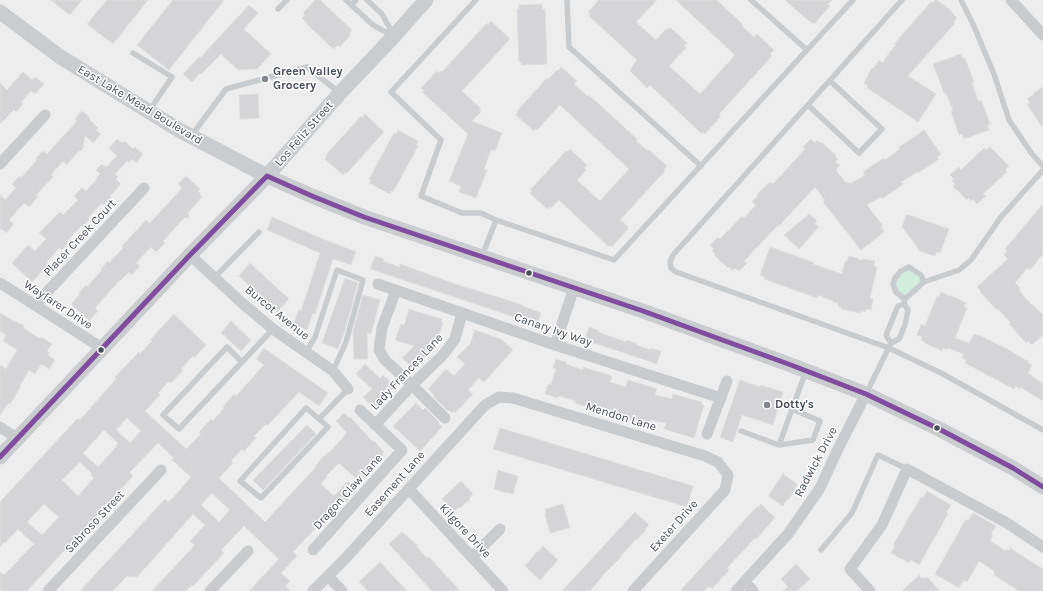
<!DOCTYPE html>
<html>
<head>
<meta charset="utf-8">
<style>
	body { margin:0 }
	canvas { display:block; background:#eeeded }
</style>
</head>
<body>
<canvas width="1043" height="591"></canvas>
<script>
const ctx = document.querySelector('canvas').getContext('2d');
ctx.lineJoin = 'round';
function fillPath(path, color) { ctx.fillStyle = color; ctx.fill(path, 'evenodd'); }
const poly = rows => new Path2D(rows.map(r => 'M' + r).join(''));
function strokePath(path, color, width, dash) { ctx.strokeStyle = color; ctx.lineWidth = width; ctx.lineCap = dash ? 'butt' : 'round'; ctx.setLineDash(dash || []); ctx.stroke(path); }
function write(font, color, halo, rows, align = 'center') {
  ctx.font = font + ' Karla,sans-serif'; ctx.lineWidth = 3; ctx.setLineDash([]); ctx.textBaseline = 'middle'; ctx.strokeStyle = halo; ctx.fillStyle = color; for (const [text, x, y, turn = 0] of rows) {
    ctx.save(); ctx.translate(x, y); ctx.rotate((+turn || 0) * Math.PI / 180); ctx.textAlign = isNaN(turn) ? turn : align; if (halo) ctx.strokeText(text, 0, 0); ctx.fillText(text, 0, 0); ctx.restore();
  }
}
fillPath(poly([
	[909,267,924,282,905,299,896,292,895,278]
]), '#d2ecde');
const building = poly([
	[51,0,82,0,70,15,51,0],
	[107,0,148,0,113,44,87,24,107,0],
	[173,0,224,0,169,70,137,45,173,0],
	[315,0,320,0,352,30,349,34,350,35,340,47,338,45,334,49,328,44,307,24,308,24,302,18,305,15,303,13,315,0],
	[599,0,657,0,636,22,656,40,666,29,667,30,670,27,687,43,684,46,686,48,669,66,700,94,735,55,676,0,717,0,743,25,742,26,754,37,757,34,774,50,770,54,772,56,720,113,719,115,721,116,705,134,703,132,702,134,650,85,647,88,630,71,632,69,631,68,637,60,589,16,590,14,588,12,599,0],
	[785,0,832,0,828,4,830,6,814,24,813,22,811,23,785,0],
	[935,0,937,0,943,5,944,4,957,18,954,21,955,23,908,76,936,94,918,122,867,88,868,86,864,83,872,68,874,68,879,60,883,63,889,53,896,45,894,44,931,2,933,3,935,0],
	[542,4,542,9,545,9,547,64,521,65,521,62,519,62,517,9,519,9,519,5,542,4],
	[249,5,258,13,244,29,271,54,257,69,238,70,221,54,201,74,200,73,192,82,183,74,199,57,200,58,249,5],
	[491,21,510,39,462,91,481,109,479,110,481,112,472,121,502,133,495,151,491,150,484,169,487,170,476,198,459,192,461,186,449,181,468,134,422,92,424,91,421,88,437,71,439,73,441,71,442,72,487,23,488,25,491,21],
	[961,54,963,59,965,58,974,82,972,83,978,101,981,100,990,124,987,125,989,130,964,139,962,134,959,135,951,111,953,110,946,93,944,93,933,64,961,54],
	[561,67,577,81,574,84,587,96,589,95,637,139,636,141,648,151,649,150,667,166,664,169,665,171,620,220,628,226,627,228,628,229,612,247,610,245,609,247,559,200,551,208,549,207,547,209,530,193,532,191,530,190,566,151,567,152,570,149,587,165,584,168,586,170,577,180,600,201,629,169,560,105,537,130,536,128,534,131,516,115,518,112,517,111,547,78,547,80,557,70,558,71,561,67],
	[23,72,32,80,35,77,44,84,35,94,31,91,21,102,23,104,16,112,14,110,0,124,0,83,7,90,23,72],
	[1043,87,1043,128,1027,104,1030,103,1027,99,1034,94,1034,93,1043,87],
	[258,94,259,118,240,119,239,95,258,94],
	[82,111,90,118,89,119,98,128,96,130,101,134,93,143,85,135,83,148,80,151,79,151,66,165,63,161,51,175,53,177,36,195,38,197,29,207,24,203,9,220,14,224,6,233,1,228,0,230,0,194,5,200,16,188,12,184,19,176,21,178,37,160,36,158,43,151,47,154,77,121,75,119,82,111],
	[365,114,384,132,346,174,345,172,343,175,325,159,327,156,326,155,361,116,362,118,365,114],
	[398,130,418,141,416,145,418,146,393,192,392,191,390,194,369,183,371,180,369,179,394,133,396,134,398,130],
	[924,130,941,154,937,157,939,159,918,173,917,172,901,182,903,184,882,199,880,197,867,205,883,226,881,227,884,232,861,250,823,202,825,200,815,187,777,228,778,225,744,261,747,263,739,271,735,268,733,270,729,267,728,268,714,255,715,254,712,251,714,249,710,245,718,237,720,239,742,216,744,218,756,205,752,202,758,195,757,194,770,182,773,184,805,149,803,147,811,139,815,143,817,140,820,143,821,142,836,155,835,156,838,159,835,162,840,165,836,170,846,183,848,182,850,184,865,175,863,172,884,158,885,160,900,149,899,147,924,130],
	[117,139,122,143,125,141,133,149,135,147,143,154,136,163,132,159,129,163,127,161,115,174,118,177,116,179,121,184,110,196,111,197,104,205,102,203,88,218,90,219,83,227,81,226,67,241,69,242,62,250,59,248,47,262,49,264,32,282,12,263,28,245,35,251,46,239,39,233,60,212,63,215,78,200,74,196,82,188,86,191,97,179,96,178,100,174,96,170,102,164,106,167,117,156,109,148,117,139],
	[990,147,1009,166,1005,170,1007,172,983,194,986,196,977,204,973,199,971,201,968,198,967,200,953,186,955,184,952,181,954,179,950,175,959,167,961,170,984,148,986,150,990,147],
	[186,176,200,189,198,191,201,194,200,195,202,197,188,213,189,218,184,218,163,241,165,243,156,252,151,247,136,263,140,266,132,275,129,272,121,280,120,280,95,308,98,311,89,321,71,304,80,294,79,293,86,285,88,286,102,270,101,269,108,261,109,263,123,248,122,246,146,220,149,223,151,222,182,188,178,184,186,176],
	[1043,204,1043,254,1030,270,1027,268,1015,283,1020,288,1019,290,1025,298,1043,315,1043,335,1032,345,1028,341,1026,343,1009,324,1011,323,998,309,997,310,980,292,981,291,977,287,1008,259,1004,255,1007,251,1005,249,1043,204],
	[809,214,817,221,815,224,819,227,799,249,784,235,809,214],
	[906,215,909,215,949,229,940,253,936,252,935,256,920,251,902,227,906,215],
	[272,217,313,235,356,252,351,265,333,259,315,314,313,313,307,330,293,325,299,309,301,311,320,253,267,230,272,217],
	[770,247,813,262,813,264,842,274,845,261,847,261,849,256,857,258,861,261,862,259,864,259,875,261,874,266,877,267,870,298,873,299,871,310,866,309,865,312,861,311,860,313,841,309,842,307,838,307,838,303,833,302,833,301,818,295,817,298,764,279,765,277,760,275,770,247],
	[375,256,384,259,383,261,399,267,400,264,458,285,475,290,523,305,523,306,541,313,538,322,537,321,536,324,514,317,370,269,375,256],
	[250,263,289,299,277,312,239,276,250,263],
	[345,278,358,283,344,333,338,349,322,343,345,278],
	[941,292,950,296,950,295,966,303,964,307,967,308,955,338,969,343,974,334,979,336,979,335,1007,349,1029,362,1028,363,1032,365,1028,373,1043,384,1043,401,1021,387,1020,389,1016,386,1014,389,965,363,966,360,962,358,964,354,948,348,947,350,943,348,942,351,925,343,925,342,921,340,922,337,917,335,921,324,925,326,937,296,939,297,941,292],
	[363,295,380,300,371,334,367,332,368,359,354,359,353,331,363,295],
	[409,309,442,319,441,322,443,323,436,344,414,369,402,358,414,346,395,340,401,324,404,325,409,309],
	[0,313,15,322,15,321,24,326,23,328,40,339,41,337,52,344,47,351,49,353,48,355,55,360,49,369,41,364,35,374,29,370,20,385,20,388,10,404,8,403,0,415,0,365,6,369,17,350,3,341,6,335,0,331,0,313],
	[174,314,206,345,194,358,193,356,181,369,183,370,171,383,169,381,158,393,160,395,145,411,186,449,201,434,199,432,211,419,213,421,224,408,223,407,234,394,236,396,264,365,256,359,264,348,328,393,319,406,299,392,268,425,266,424,254,436,256,438,244,451,242,449,231,461,233,463,219,478,265,522,316,467,315,466,328,452,329,453,347,433,336,421,344,413,349,418,350,417,373,442,374,441,384,452,382,453,383,455,369,469,370,469,359,481,339,463,326,476,327,477,321,484,334,496,348,481,357,490,346,502,343,499,293,552,297,556,281,573,290,581,285,586,291,591,249,591,279,559,244,526,221,550,224,553,193,586,192,585,186,591,152,591,195,545,190,541,205,525,193,514,137,577,127,576,113,591,80,591,165,499,168,502,172,499,191,477,172,460,174,458,158,443,130,472,133,476,27,591,0,591,0,572,4,575,34,544,18,529,5,543,4,542,0,547,0,502,78,418,80,420,116,379,115,377,139,352,140,354,152,341,150,340,174,314],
	[127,418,141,431,130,443,116,430,127,418],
	[104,430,118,443,116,445,117,446,98,467,83,453,104,430],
	[80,462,92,474,91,475,94,478,78,496,62,480,80,462],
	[212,493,230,510,219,522,201,505,212,493],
	[44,504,59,517,42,535,27,522,44,504],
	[231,321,251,340,241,351,221,333,231,321],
	[589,327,598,330,598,332,626,342,626,340,636,343,636,345,651,350,651,348,661,351,657,364,585,340,589,327],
	[475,330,501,339,513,350,484,382,479,378,468,390,473,394,455,413,454,411,452,413,449,410,448,411,434,397,435,396,428,389,446,369,454,376,465,364,457,357,470,344,475,330],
	[556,359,566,362,566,364,583,370,583,367,612,376,610,382,626,387,628,380,657,389,655,395,672,399,673,394,702,402,701,404,704,405,694,438,664,429,666,423,650,420,648,425,620,416,620,414,604,410,603,412,585,406,575,403,576,401,559,396,558,398,545,394,548,384,551,385,556,369,553,368,556,359],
	[365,364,380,378,383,375,395,386,383,398,384,399,374,409,363,397,372,389,356,374,365,364],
	[740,380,760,387,761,385,783,392,773,425,742,415,733,442,720,437,740,380],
	[416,403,423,410,425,408,439,422,438,423,442,427,420,451,393,426,416,403],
	[307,425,316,434,263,490,253,480,307,425],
	[500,428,693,486,687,507,493,449,500,428],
	[498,470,518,476,513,494,507,492,507,493,494,489,498,470],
	[783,474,797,484,795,488,796,489,788,500,787,499,783,506,768,496,783,474],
	[461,481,473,494,469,498,470,499,460,508,459,507,454,512,442,499,461,481],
	[927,491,951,505,946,512,948,514,919,565,911,560,909,563,891,553,895,546,893,545,921,497,923,498,927,491],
	[563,504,570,528,550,533,545,514,546,514,545,509,563,504],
	[761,504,775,518,756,539,755,538,727,568,729,570,712,589,709,586,704,591,680,591,751,513,758,506,759,507,761,504],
	[635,512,649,525,645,529,646,530,637,540,636,539,620,557,621,557,604,574,590,591,562,591,635,512],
	[973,513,996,526,991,534,993,535,990,541,1006,551,1007,549,1009,551,1010,548,1043,569,1043,591,1019,591,994,575,995,573,993,571,993,570,979,561,967,582,964,580,963,583,962,582,959,588,935,574,966,519,968,521,973,513],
	[402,532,417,545,416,546,427,558,429,557,460,591,432,591,389,544,402,532],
	[543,546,558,560,540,580,525,566,538,551,538,552,543,546],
	[380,562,394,577,407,591,368,591,359,582,380,562],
	[796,564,810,579,797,591,783,591,788,587,781,579,796,564],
	[919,575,921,578,928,578,940,591,902,591,919,575]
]);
fillPath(building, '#d5d5d7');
strokePath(building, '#dfdfe0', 1);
strokePath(poly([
	[346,0,373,25,393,36],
	[367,0,382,14,393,34],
	[476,0,391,92,441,140,421,196,462,213,481,213,496,220,614,260,853,0],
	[567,0,569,47,701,166],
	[751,0,807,50],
	[902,0,673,255,670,262,671,268,676,272,889,348,943,374,1043,430],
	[961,0,973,24,994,74,1009,120,1032,154,1043,166],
	[351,5,356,0],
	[278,9,287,0],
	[133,53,172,77,149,111],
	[808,105,859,153,882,129,830,81],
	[192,135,226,89,307,67,340,93],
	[482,256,496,220],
	[215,277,259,232],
	[905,299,896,292,893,284,895,278,901,271,909,267,921,275,924,282],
	[891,343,886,335,898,306,904,304,905,299,924,282,959,270,971,260,1001,217,1043,170],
	[306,352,315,337,337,270,363,280,346,342,333,371],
	[242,362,227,347,163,415,179,429,242,362,273,329],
	[866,394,891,343,899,339,905,325,908,310,904,304],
	[319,419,306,408,240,481,261,498,328,427,319,419,348,389],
	[741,431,779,445,806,371],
	[779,445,813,440,820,421,792,409],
	[821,550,852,513,878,455,907,469]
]), '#c9ccce', 5.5);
strokePath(poly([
	[1011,0,1043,35],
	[0,164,45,115],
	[190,255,242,303,273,329,333,371,348,389],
	[0,283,102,348],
	[378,284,555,345,721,398],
	[396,290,382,328,379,350,385,360,412,385,445,418],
	[35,305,144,188],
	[555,345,574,288],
	[375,425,412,385,443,355,455,339,462,313],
	[0,427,18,439],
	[707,434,727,381],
	[409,489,503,591],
	[313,550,402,450,360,410],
	[472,557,500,529],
	[328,576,342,591],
	[745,582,753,591],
	[48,591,161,470],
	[210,591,248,551],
	[313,591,344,560,485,405,499,397,513,398,705,456,718,462,728,475,725,490,633,591],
	[736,591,788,534,820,488,837,451,866,394],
	[870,591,850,569,882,525,907,469,1007,523,1043,547]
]), '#c9ccce', 11);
strokePath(poly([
	[0,12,59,56,179,130,267,176,312,196,364,217,643,311,791,365,866,394,939,429,1013,468,1043,487],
	[0,457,190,255,267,176,340,93,394,36,426,0]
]), '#cacdcf', 15);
strokePath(poly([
	[0,457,190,255,267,176,312,196,364,217,643,311,791,365,866,394,939,429,1013,468,1043,487]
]), '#804c9e', 5);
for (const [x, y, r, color] of [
	[265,79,4,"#81868c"],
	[529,273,3.5,"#464e58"],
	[101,350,3.5,"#464e58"],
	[767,405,4,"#81868c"],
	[937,428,3.5,"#464e58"]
]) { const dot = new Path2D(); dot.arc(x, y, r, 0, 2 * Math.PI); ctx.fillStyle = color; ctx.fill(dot); strokePath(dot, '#fff', 1.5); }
write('bold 12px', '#464e58', '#fff', [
	["Green Valley",273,72],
	["Grocery",273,86],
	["Dotty's",775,405]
], 'left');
write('12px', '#464e58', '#fff', [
	["East Lake Mead Boulevard",140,105,31],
	["Los Feliz Street",304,134,-49],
	["Placer Creek Court",80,238,-47],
	["Wayfarer Drive",58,305,33],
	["Burcot Avenue",277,313,39],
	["Canary Ivy Way",553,330,19],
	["Lady Frances Lane",407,372,-47],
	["Mendon Lane",621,417,17],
	["Radwick Drive",816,462,-62],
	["Easement Lane",395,484,-48],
	["Dragon Claw Lane",348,492,-48],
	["Sabroso Street",95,522,-47],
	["Exeter Drive",674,526,-48],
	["Kilgore Drive",465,531,47]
]);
</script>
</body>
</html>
